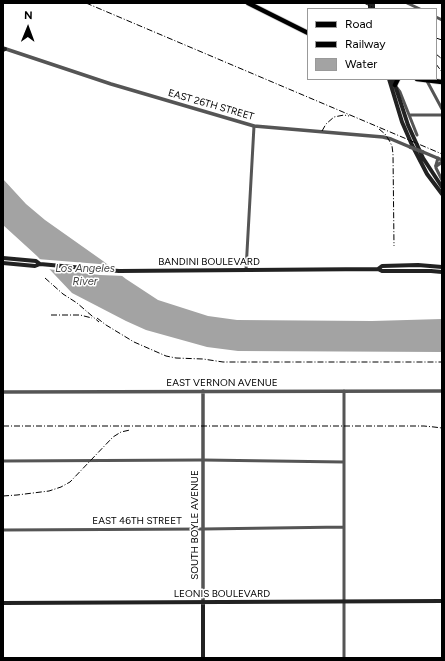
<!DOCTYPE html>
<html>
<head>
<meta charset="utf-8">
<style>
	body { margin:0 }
	#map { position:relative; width:445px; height:661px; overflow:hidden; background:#fff; font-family:Figtree,sans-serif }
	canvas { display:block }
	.frame { position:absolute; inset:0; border:4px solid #000; pointer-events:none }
	.legend { position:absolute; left:307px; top:8px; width:130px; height:72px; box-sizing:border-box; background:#fff; border:1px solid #999; margin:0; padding:5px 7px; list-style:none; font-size:12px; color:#000 }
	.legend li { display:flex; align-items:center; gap:8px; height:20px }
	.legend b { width:20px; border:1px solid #999 }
	.north { position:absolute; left:8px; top:8px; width:40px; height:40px; -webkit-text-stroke:3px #fff; paint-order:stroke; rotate:1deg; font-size:11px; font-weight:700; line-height:16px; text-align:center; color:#000 }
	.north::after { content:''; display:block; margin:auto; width:14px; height:18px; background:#000; clip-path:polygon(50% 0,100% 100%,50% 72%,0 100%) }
</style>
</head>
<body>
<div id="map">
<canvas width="445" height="661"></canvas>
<div class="frame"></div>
<ul class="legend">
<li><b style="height:5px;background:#000"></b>Road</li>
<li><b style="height:5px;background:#000"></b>Railway</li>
<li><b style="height:11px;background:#a3a3a3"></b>Water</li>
</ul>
<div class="north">N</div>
</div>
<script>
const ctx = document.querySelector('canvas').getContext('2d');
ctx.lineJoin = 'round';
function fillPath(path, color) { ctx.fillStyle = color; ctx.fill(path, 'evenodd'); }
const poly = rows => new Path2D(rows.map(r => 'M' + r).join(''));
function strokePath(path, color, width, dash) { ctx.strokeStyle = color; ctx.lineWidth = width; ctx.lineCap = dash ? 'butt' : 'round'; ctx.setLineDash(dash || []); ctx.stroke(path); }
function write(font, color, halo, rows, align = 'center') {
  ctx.font = font + ' Figtree,sans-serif'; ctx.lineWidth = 3; ctx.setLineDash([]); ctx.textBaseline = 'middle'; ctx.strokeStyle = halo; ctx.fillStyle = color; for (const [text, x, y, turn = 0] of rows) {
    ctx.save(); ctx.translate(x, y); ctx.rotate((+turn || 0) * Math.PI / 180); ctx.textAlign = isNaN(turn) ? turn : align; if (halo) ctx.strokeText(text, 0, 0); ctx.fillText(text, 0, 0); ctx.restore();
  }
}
fillPath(poly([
	[3,179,26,204,45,220,103,261,126,279,158,300,208,316,237,320,372,321,442,319,442,352,238,351,207,347,146,330,126,321,72,293,37,256,3,225]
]), '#a3a3a3');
fillPath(poly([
	[37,259,112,265,125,276,100,275,47,269]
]), '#fff');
const primary = poly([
	[248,3,308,33],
	[417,79,442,82],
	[395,85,398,79]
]);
strokePath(primary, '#dbdbdb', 6);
strokePath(poly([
	[407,3,420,9],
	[436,17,442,20],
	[427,81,442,109],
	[397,88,400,92,417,135],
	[409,115,442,115],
	[438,158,436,165,436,168,442,180],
	[246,270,254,126],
	[344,391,344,658],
	[3,461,203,460,344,462],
	[3,530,203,529,344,527]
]), '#555', 3);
strokePath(poly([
	[3,48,111,84,254,126,383,137,391,139,410,147],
	[423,152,442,160],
	[436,166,442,162],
	[3,392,442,391],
	[203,602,203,391]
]), '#555', 3.5);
strokePath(poly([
	[370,3,370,9],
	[373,9,373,3],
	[3,50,5,49],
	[389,79,402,122,412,145,427,174,442,194],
	[393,79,408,125,423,158,442,187],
	[3,258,36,261,40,264],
	[3,263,35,266,40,264,95,269,119,271,378,269,382,271,431,271,442,272],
	[378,269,382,266,418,265,442,267],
	[203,602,203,658],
	[3,603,442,601]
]), '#222', 4);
strokePath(primary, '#000', 4.5);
strokePath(poly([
	[86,3,442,154],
	[364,3,376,9],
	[436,38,442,40],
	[436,54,442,59],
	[436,64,442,72],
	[379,129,385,134,389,140,392,146,393,154,394,246],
	[322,131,326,124,334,117,344,115,349,116],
	[45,278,63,294,77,303,99,322],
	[51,315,80,315,92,318],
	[97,318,106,325,134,342,166,356,176,358,203,359,223,362,442,362],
	[3,426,424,426,434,427,442,428],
	[3,496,17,495,49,491,61,487,70,482,113,437,121,432,130,430]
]), '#000', 1, [6, 2, 1, 2]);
strokePath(poly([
	[410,147,423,152]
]), '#555', 3.5);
write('10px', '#000', '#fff', [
	["EAST 26TH STREET",211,105,16],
	["BANDINI BOULEVARD",209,262],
	["EAST VERNON AVENUE",222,383],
	["EAST 46TH STREET",137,521],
	["SOUTH BOYLE AVENUE",195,525,-90],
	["LEONIS BOULEVARD",222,594]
]);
write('italic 11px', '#444', '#fff', [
	["Los Angeles",85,269],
	["River",85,282]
]);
</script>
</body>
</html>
